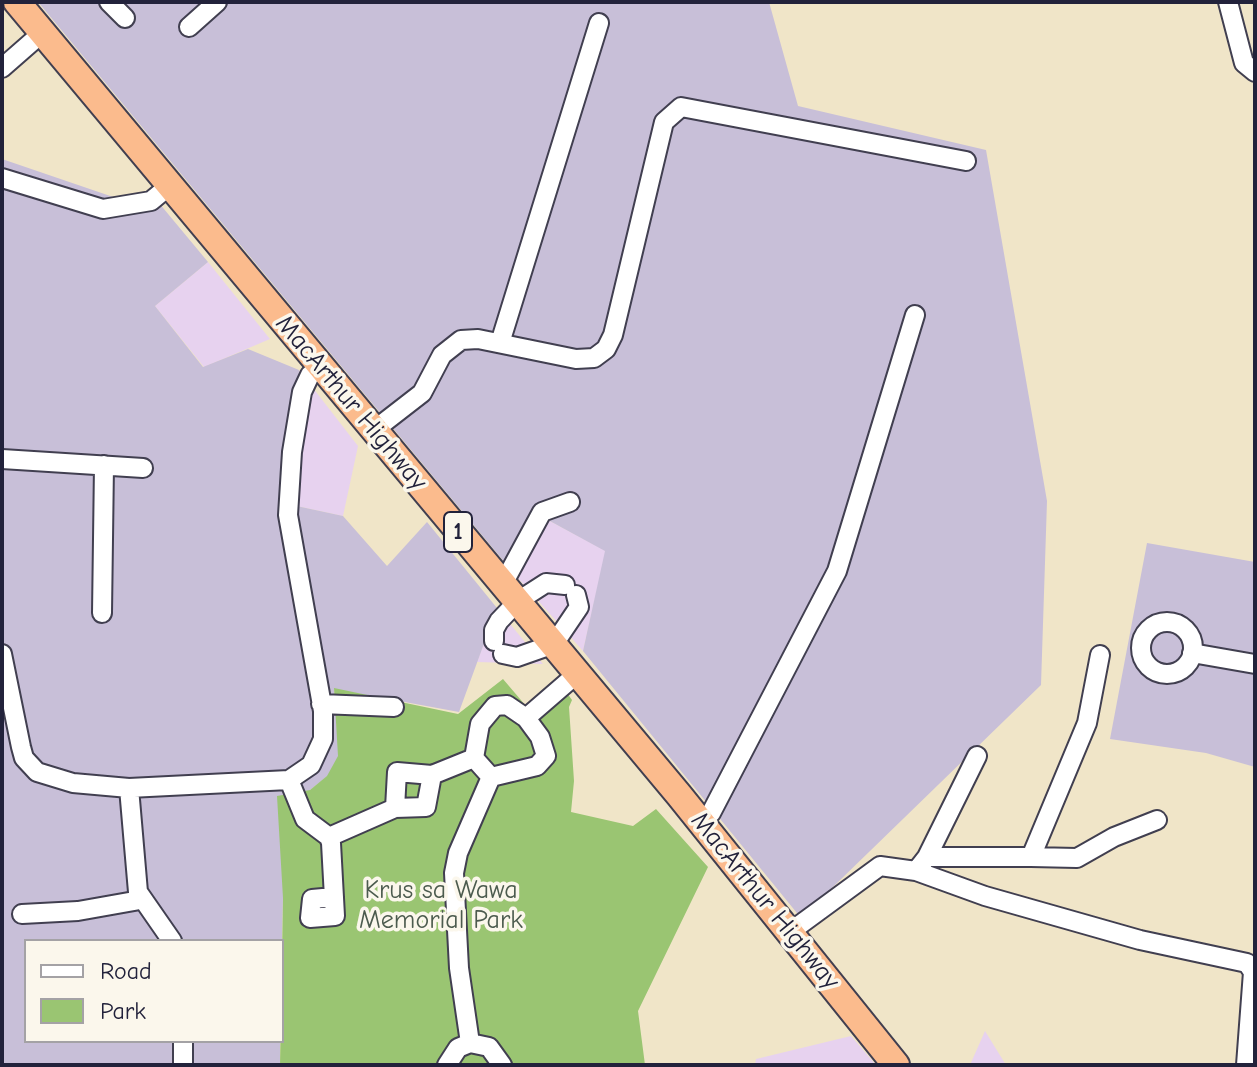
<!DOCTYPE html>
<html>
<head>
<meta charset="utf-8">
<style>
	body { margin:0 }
	#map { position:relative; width:1257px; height:1067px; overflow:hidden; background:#f0e5c8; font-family:"Comic Neue",sans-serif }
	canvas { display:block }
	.frame { position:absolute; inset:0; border:4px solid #22223b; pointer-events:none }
	.legend { position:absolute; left:24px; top:939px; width:260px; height:104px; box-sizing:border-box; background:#fbf7ec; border:2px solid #a4a2a5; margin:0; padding:10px 14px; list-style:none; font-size:24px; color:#22223b }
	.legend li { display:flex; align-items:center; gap:16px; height:40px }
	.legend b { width:40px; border:2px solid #a4a2a5 }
</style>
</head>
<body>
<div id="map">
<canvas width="1257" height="1067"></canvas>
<div class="frame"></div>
<ul class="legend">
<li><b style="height:10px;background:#fff"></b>Road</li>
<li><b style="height:22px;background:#9ac572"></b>Park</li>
</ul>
</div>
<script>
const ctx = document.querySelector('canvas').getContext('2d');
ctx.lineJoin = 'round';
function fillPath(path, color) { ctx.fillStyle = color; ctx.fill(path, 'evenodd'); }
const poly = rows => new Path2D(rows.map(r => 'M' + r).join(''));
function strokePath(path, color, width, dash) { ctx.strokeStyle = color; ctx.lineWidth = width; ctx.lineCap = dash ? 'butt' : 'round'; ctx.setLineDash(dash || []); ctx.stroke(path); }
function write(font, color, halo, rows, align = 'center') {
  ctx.font = font + ' "Comic Neue",sans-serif'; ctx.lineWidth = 7; ctx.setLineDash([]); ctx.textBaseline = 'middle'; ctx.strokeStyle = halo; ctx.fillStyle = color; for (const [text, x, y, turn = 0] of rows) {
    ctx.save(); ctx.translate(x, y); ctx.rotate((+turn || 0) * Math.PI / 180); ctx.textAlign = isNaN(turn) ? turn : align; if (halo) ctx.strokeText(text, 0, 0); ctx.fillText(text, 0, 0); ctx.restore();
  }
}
fillPath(poly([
	[208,262,270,339,204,367,155,306],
	[299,370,358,446,343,516,292,505],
	[548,520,606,551,583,651,516,576],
	[497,608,543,664,477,662],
	[985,1031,1006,1065,970,1065],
	[851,1036,876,1065,755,1065,756,1059]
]), '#e7d2ef');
fillPath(poly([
	[38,2,769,2,798,106,986,150,1047,501,1041,685,801,918,583,651,605,551,548,520,516,576],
	[2,159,122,200,149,191,208,262,155,306,203,367,248,349,299,370,292,505,343,516,387,566,427,522,497,608,459,712,334,689,339,756,328,776,310,790,283,898,282,941,26,941,26,1041,280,1041,280,1065,2,1065],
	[1147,543,1255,562,1255,767,1206,753,1110,739]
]), '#c8bfd8');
fillPath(poly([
	[503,679,526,706,557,679,572,700,569,707,574,781,571,812,633,826,656,809,708,867,638,1011,645,1065,280,1065,283,898,277,796,310,790,327,776,338,756,334,688,458,714]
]), '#9ac572');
const minor = poly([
	[109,2,125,18],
	[1228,2,1244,63,1255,72],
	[189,27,217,2],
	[2,68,42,33],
	[2,178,103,209,151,201,169,186],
	[500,343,599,23],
	[373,431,422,393,442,355,461,340,478,339,576,359,594,358,606,349,613,335,664,122,681,107,966,161],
	[2,459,143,468],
	[503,584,542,512,570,502],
	[102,613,104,465],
	'1141 648a26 26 0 1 1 52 0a26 26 0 1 1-52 0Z',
	[494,641,494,630,499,621,518,601,546,583,565,585],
	[1192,653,1255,664],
	[2,654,21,747,24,758,37,772,73,783,129,788,289,780,311,765,323,739,323,711,288,515,292,452,302,392,310,375,319,367],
	[503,654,517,657,554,644,579,607,576,595],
	[321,704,394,707],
	[507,705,526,718,540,737,546,756,537,766,491,777,474,758,480,724,495,706,507,705],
	[526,718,578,673],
	[289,780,305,819,329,837,331,843,335,916,310,918,312,899,334,897],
	[129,788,138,892,172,941],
	[395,808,397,772,432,775,474,758],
	[701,821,711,813,837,571,915,315],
	[329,837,395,808,426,807,432,775],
	[927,857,977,756],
	[1031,857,1077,858,1114,837,1157,820],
	[916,871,927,857,1031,857,1087,723,1100,655],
	[22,914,78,911,140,900],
	[790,932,880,866,916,871,985,896,1140,940,1247,963,1253,972,1246,1065],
	[470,1043,459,968,454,873,458,853,491,777],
	[183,1065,183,1041],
	[447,1065,458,1048,470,1043,489,1047,502,1065]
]);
const highway = poly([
	[17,2,679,795,896,1065]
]);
strokePath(minor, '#413f50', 22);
strokePath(highway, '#413f50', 30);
strokePath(minor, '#fff', 18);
strokePath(highway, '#fbbb8d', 26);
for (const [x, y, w] of [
	[458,532,28]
]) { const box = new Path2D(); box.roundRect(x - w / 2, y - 20, w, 40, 6); ctx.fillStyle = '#fbf7ec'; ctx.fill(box); strokePath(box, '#22223b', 2); }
write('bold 24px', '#22223b', null, [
	["1",458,532]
]);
write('26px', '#22223b', '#fbf7ec', [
	["MacArthur Highway",351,403,50],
	["MacArthur Highway",765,901,51]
]);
write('26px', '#4c5b4e', '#fbf7ec', [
	["Krus sa Wawa",441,891],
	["Memorial Park",441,921]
]);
</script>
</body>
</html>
